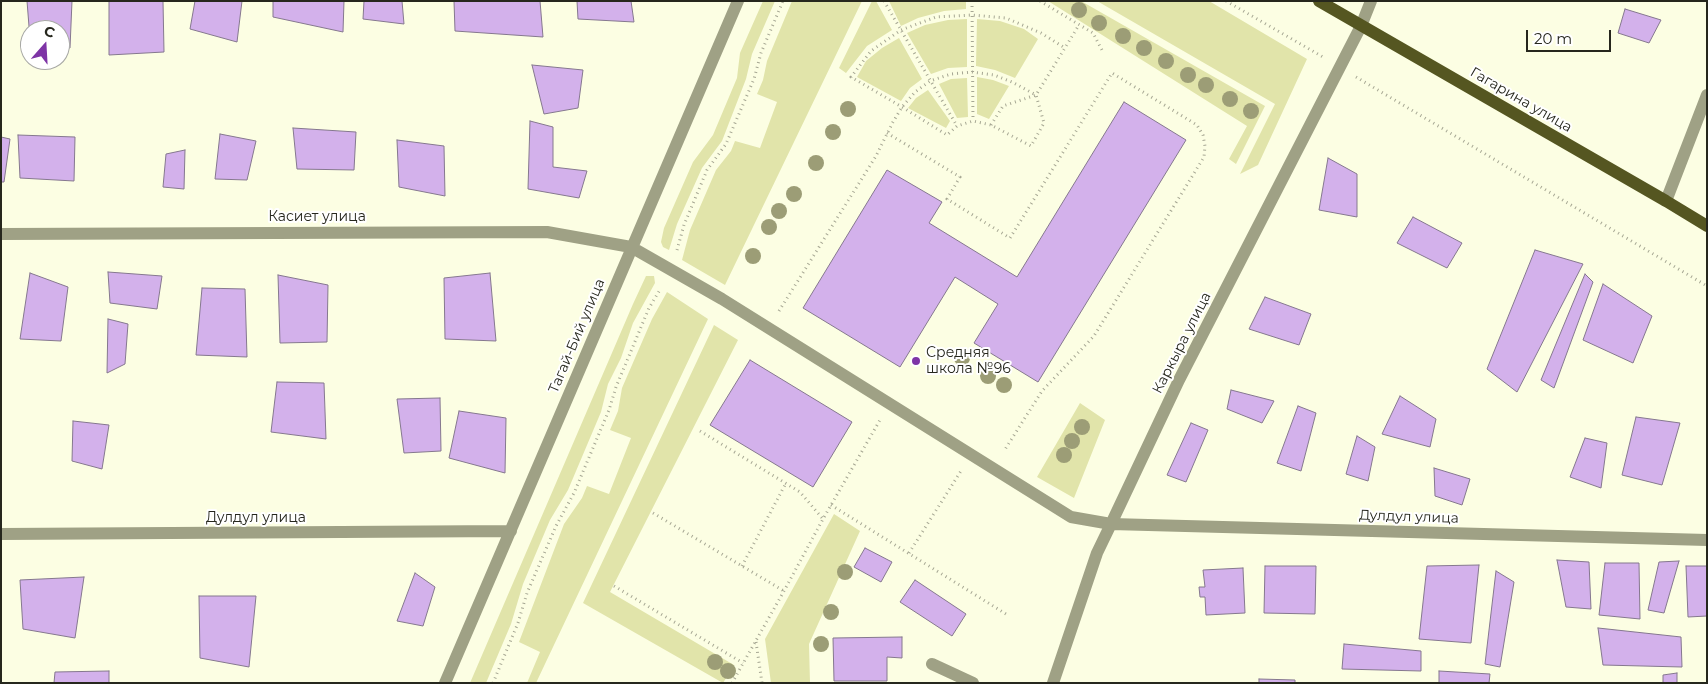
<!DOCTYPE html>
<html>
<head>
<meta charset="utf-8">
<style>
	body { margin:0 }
	#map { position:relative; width:1708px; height:684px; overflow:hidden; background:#fcfee3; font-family:Montserrat,sans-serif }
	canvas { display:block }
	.frame { position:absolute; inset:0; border:2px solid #26271d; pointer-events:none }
	.north { position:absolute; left:20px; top:20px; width:50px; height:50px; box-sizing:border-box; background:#fff; border:1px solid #a8a9a5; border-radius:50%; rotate:19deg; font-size:14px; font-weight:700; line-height:20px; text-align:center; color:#26271d }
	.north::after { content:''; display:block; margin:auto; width:18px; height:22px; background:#7e34a6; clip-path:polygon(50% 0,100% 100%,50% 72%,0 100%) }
	.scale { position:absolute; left:1526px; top:30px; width:85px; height:22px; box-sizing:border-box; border:2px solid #26271d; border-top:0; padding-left:6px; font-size:15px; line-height:18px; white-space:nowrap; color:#26271d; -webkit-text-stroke:4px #fff; paint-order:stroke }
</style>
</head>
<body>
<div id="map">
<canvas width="1708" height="684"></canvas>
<div class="frame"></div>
<div class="north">С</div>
<div class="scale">20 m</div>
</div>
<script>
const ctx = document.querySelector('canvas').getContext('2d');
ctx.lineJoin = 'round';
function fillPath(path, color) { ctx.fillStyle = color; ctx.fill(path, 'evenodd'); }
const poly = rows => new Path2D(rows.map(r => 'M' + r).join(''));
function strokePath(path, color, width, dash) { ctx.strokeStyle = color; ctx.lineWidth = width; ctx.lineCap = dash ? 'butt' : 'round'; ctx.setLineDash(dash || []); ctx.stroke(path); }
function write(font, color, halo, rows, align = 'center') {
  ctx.font = font + ' Montserrat,sans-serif'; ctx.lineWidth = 4; ctx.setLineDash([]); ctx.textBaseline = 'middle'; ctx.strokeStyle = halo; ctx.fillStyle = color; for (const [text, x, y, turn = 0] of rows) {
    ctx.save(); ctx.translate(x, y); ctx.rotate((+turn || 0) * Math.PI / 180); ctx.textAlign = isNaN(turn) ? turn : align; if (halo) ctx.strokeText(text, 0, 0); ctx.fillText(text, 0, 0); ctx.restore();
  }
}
fillPath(poly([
	[763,1,775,1,752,54,746,79,722,141,702,168,677,224,669,250,663,247,661,242,664,228,693,162,713,135,737,78,740,53],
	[792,1,862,1,725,285,682,260,690,230,716,170,731,151,735,141,760,148,777,102,757,94,763,80,767,61],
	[872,1,876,1,892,30,867,46,846,73,839,68],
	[889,1,966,1,966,9,944,11,918,18,901,26],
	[1048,1,1081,1,1265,106,1236,164,1229,159,1247,126],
	[1097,1,1209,1,1307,59,1258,165,1240,174,1275,104],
	[967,19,967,67,948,68,931,74,907,33,925,25,948,20],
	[977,19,1000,21,1024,29,1038,39,1015,78,995,70,976,66],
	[899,38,922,79,910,88,901,101,857,77,866,61,882,48],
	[977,77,993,80,1009,86,989,119,977,114],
	[967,78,968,117,957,118,939,84,951,79],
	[928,90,950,121,946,128,908,108,916,98],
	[646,276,654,276,655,283,633,323,621,358,608,384,601,412,568,490,550,520,523,584,511,624,486,683,470,683,633,304],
	[667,292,708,319,536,683,527,683,540,652,519,642,564,524,582,498,587,486,609,494,631,438,610,430,618,411,622,388,652,319],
	[714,325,738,340,610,592,734,665,723,683,583,603],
	[1080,403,1105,420,1074,498,1037,477],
	[834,514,860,531,809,644,810,683,771,683,765,639]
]), '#e1e4aa');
const building = poly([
	[27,1,72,1,70,48,60,46,60,30,30,30,30,39,27,1],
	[109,1,163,1,164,52,109,55,109,1],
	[195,1,242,1,237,42,190,29,195,1],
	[273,1,344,1,343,32,273,17,273,1],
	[364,1,402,1,404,24,363,19,364,1],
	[454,1,540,1,543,37,455,31,454,1],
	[577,1,631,1,634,22,578,19,577,1],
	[1625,9,1661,20,1649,43,1618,33,1625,9],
	[532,65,583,70,578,108,544,114,532,65],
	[1124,102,1186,140,1038,382,974,343,998,304,955,277,900,367,803,308,887,170,942,202,929,223,1017,277,1124,102],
	[530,121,553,127,553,167,587,171,579,198,528,189,530,121],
	[293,128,356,132,354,170,297,169,293,128],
	[220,134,256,141,247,180,215,179,220,134],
	[18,135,75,137,74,181,20,178,18,135],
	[1,137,10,139,4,182,1,182,1,137],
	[397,140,444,146,445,196,399,187,397,140],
	[185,150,184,189,163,187,166,154,185,150],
	[1328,158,1357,174,1357,217,1319,210,1328,158],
	[1413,217,1462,243,1447,268,1397,243,1413,217],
	[1535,250,1583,264,1517,392,1487,369,1535,250],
	[108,272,162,276,157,309,110,303,108,272],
	[30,273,68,287,61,341,20,339,30,273],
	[490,273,496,341,445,339,444,278,490,273],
	[1585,274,1593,282,1554,388,1541,380,1585,274],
	[278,275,328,285,327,342,280,343,278,275],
	[1603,284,1652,316,1633,363,1583,340,1603,284],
	[202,288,245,289,247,357,196,355,202,288],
	[1265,297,1311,314,1299,345,1249,329,1265,297],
	[108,319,128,324,125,364,107,373,108,319],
	[750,360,852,422,813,487,710,425,750,360],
	[277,382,324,383,326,439,271,432,277,382],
	[1231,390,1274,401,1262,423,1227,409,1231,390],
	[1400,396,1436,419,1430,447,1382,434,1400,396],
	[440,398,441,451,404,453,397,399,440,398],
	[1298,406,1316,413,1301,471,1277,463,1298,406],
	[459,411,506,418,505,473,449,458,459,411],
	[1636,417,1680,423,1662,485,1622,475,1636,417],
	[73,421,109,425,102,469,72,461,73,421],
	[1191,423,1208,430,1186,482,1167,475,1191,423],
	[1357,436,1375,447,1368,481,1346,474,1357,436],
	[1585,438,1607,443,1601,488,1570,477,1585,438],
	[1434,468,1470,479,1462,505,1435,496,1434,468],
	[865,548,892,562,881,582,854,567,865,548],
	[1557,560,1589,562,1591,609,1566,607,1557,560],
	[1679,561,1664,613,1648,610,1659,562,1679,561],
	[1605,563,1639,563,1640,619,1599,615,1605,563],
	[1479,565,1471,643,1419,639,1427,566,1479,565],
	[1265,566,1316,566,1315,614,1264,613,1265,566],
	[1686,566,1707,566,1707,616,1688,617,1686,566],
	[1243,568,1245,613,1206,615,1205,597,1200,597,1199,587,1205,587,1203,570,1243,568],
	[1496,571,1514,582,1500,667,1485,664,1496,571],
	[415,573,435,587,423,626,397,621,415,573],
	[84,577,75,638,23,629,20,580,84,577],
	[915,580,966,614,952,636,900,602,915,580],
	[199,596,256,596,249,667,200,658,199,596],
	[1598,628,1681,637,1682,667,1603,665,1598,628],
	[902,637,902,658,887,657,887,681,834,681,833,638,902,637],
	[1344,644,1421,651,1421,671,1342,669,1344,644],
	[109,671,109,683,54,683,55,672,109,671],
	[1439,671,1490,674,1489,683,1439,683,1439,671],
	[1677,673,1677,683,1663,683,1663,675,1677,673],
	[1259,679,1295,680,1295,683,1259,683,1259,679]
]);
fillPath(building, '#d3b1eb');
strokePath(building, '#85788e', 1);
strokePath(poly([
	[884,1,957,126],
	[972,1,973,121],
	[1040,1,1093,33,1103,52],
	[1226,1,1323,57],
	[1356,77,1707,286],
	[991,125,1003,106,1036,95,1079,25],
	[887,133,960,177,947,199,1010,238,1112,73,1197,125,1203,135,1205,146,1204,157,1094,336,1042,391,1004,451],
	[677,250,684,225,707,170,726,144,754,79,761,53,783,1],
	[779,311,876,156,893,122,902,107,915,92,930,81,951,74,972,72,994,75,1012,82,1036,95,1044,123,1031,146,991,125,973,121,957,126,947,135,902,107,851,77,871,51,901,30,936,17,972,15,1006,18,1041,33,1065,48],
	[700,431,800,492,823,519],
	[831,505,1006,614],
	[653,513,784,591],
	[909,553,961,471],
	[742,566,786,483],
	[614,586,743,663],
	[756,642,762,683],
	[493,683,518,623,527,593,556,526,574,493,609,410,616,387,649,308,661,288],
	[732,683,784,591,823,519,880,420]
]), '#a6a793', 3, [1, 4]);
strokePath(poly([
	[1666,201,1707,95],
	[1,234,547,232,631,247,722,299,1071,517,1111,524,1707,540],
	[1,534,511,531],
	[932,664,973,683],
	[445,683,738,1],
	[1053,683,1097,553,1111,524,1179,380,1361,26,1371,1]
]), '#9fa185', 12);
strokePath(poly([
	[1319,1,1666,201,1707,226]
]), '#555621', 12);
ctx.fillStyle = '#9c9d76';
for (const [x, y] of [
	[1079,10],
	[1099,23],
	[1123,36],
	[1144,48],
	[1166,61],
	[1188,75],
	[1206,85],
	[1230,99],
	[848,109],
	[1251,111],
	[833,132],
	[816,163],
	[794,194],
	[779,211],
	[769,227],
	[753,256],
	[962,358],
	[988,376],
	[1004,385],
	[1082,427],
	[1072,441],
	[1064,455],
	[845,572],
	[831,612],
	[821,644],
	[715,662],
	[728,671]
]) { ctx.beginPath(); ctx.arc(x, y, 8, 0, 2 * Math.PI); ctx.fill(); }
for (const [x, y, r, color] of [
	[916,361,5,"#7e34a6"]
]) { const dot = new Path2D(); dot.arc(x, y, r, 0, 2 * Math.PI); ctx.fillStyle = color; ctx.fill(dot); strokePath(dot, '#fff', 2); }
write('14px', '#26271d', '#fff', [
	["Гагарина улица",1521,100,30],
	["Касиет улица",317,217],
	["Тагай-Бий улица",577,336,-67],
	["Каркыра улица",1182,343,-63],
	["Дулдул улица",1409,517,2],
	["Дулдул улица",256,518]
]);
write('14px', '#26271d', '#fff', [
	["Средняя",926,353],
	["школа №96",926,369]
], 'left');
</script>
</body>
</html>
